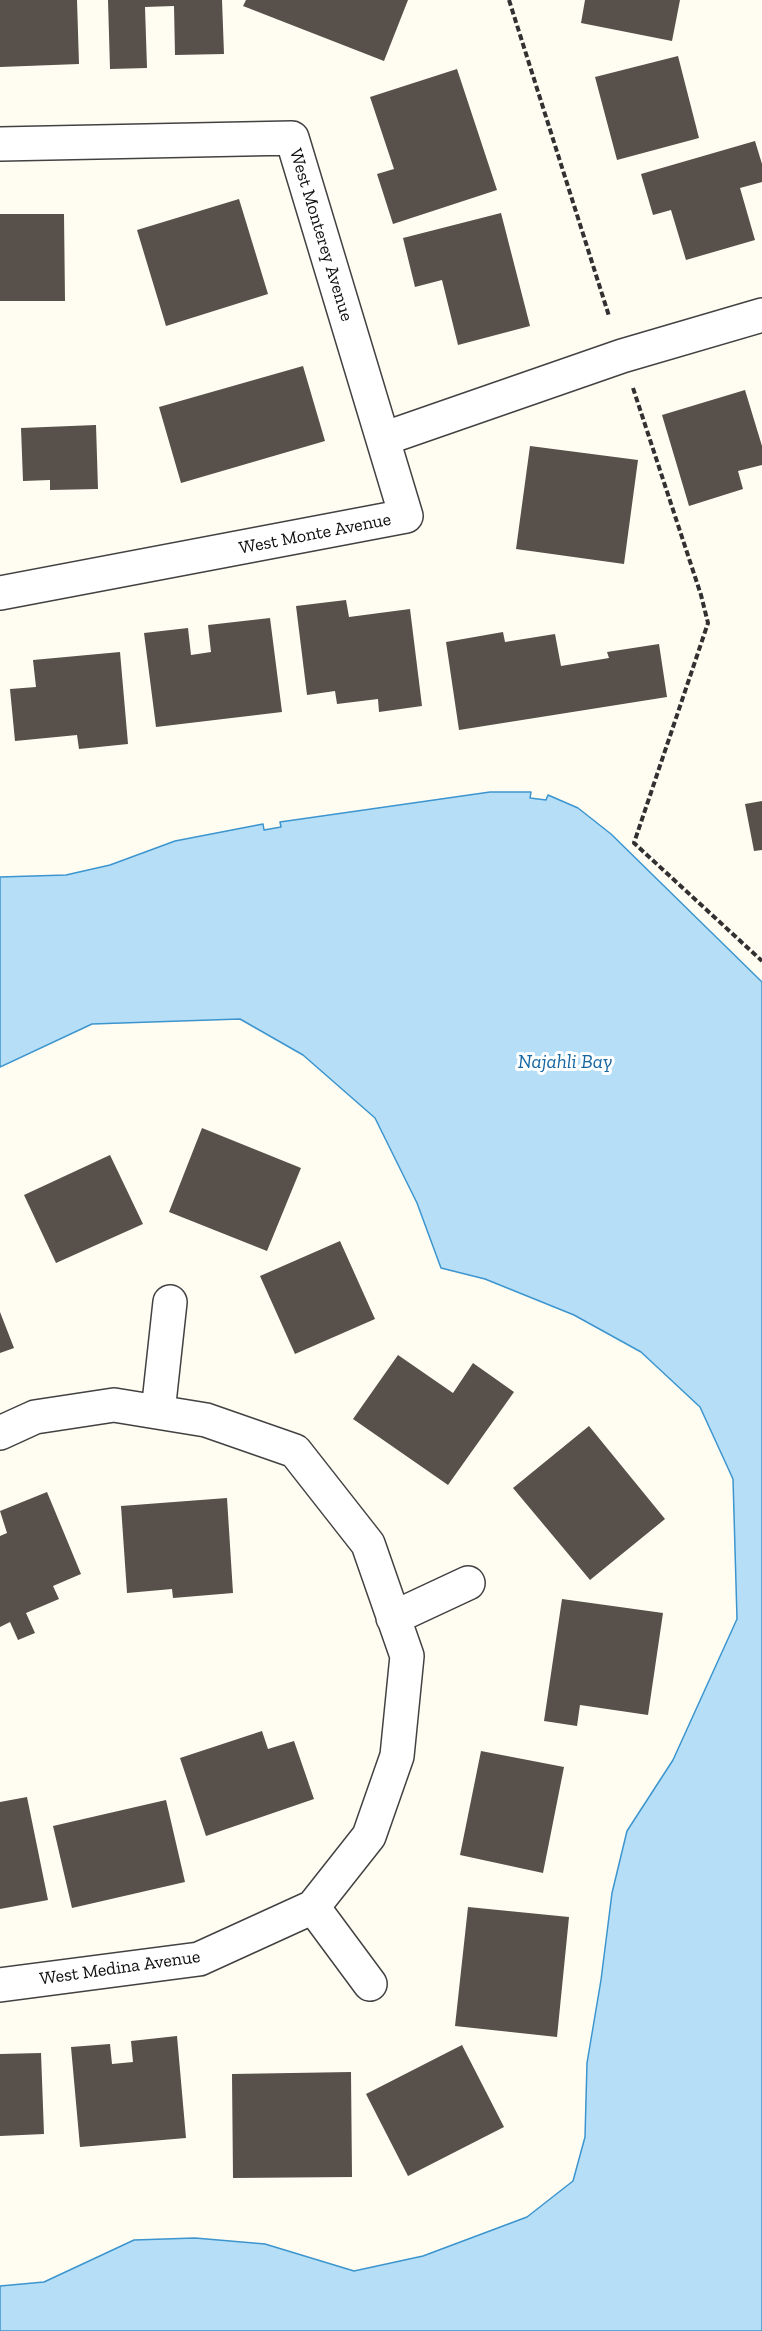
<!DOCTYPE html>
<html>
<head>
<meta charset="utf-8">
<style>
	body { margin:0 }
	canvas { display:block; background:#fffcf2 }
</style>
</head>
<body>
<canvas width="762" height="2331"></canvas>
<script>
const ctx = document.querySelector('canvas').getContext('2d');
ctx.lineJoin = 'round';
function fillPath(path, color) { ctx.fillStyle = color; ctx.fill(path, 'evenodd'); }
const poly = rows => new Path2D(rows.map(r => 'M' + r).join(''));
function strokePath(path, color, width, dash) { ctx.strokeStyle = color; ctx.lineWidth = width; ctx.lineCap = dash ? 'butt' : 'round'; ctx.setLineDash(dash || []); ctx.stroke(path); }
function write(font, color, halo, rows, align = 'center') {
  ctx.font = font + ' "Zilla Slab",serif'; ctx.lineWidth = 6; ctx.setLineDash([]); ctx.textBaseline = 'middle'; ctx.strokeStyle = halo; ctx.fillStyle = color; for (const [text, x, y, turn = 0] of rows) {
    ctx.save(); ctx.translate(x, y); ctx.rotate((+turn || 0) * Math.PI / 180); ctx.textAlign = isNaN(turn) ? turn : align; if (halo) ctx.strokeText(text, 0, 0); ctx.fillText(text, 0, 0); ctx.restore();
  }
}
const water = poly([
	[490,792,531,792,530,798,546,800,548,795,578,808,611,834,762,982,762,2331,0,2331,0,2286,44,2282,134,2240,195,2238,265,2244,354,2271,423,2256,527,2217,573,2181,585,2137,587,2063,601,1980,612,1893,627,1831,673,1760,737,1619,733,1479,700,1407,641,1352,574,1315,485,1279,441,1268,417,1203,375,1118,303,1055,240,1019,92,1024,0,1067,0,877,66,875,110,865,175,841,263,824,264,830,281,827,280,822,490,792]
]);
fillPath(water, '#b6dff7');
strokePath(water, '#3c95ce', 1.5);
fillPath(poly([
	[0,0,77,0,79,64,0,67],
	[108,0,222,0,224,54,175,55,174,6,145,7,147,68,110,69],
	[246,0,408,0,384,61,243,6],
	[585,0,680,0,672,41,581,23],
	[678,56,699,138,617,160,595,77],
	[457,69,497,190,393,224,377,174,394,169,370,97],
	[755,141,762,164,762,182,740,188,755,240,686,260,671,210,653,215,641,174],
	[239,199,268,294,166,326,137,230],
	[501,213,530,326,458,345,442,280,415,287,403,238],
	[0,214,64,214,65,301,0,301],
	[303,366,325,441,181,483,159,407],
	[745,390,762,446,762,465,738,471,743,489,689,506,662,415],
	[96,425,98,489,50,490,50,480,23,481,21,428],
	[530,446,638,460,624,564,516,549],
	[346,600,349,617,410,609,422,706,379,712,378,699,337,704,335,691,307,695,296,606],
	[270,618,282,712,156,727,144,633,188,628,191,655,211,652,208,625],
	[503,632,505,642,555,634,561,666,609,658,607,652,659,644,667,697,459,730,446,642],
	[120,652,128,744,79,749,77,735,15,741,10,689,36,687,33,660],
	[762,801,762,850,754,851,745,804],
	[202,1128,301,1168,267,1251,169,1212],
	[110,1155,143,1224,56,1263,24,1195],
	[340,1241,375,1319,295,1354,260,1276],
	[0,1312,14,1348,0,1353],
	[398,1355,453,1393,473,1363,514,1392,448,1485,353,1419],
	[589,1426,665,1519,590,1580,513,1488],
	[47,1492,81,1574,53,1586,59,1599,26,1613,35,1633,18,1640,10,1622,0,1627,0,1536,7,1533,0,1511],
	[227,1498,233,1593,173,1598,172,1589,127,1593,121,1506],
	[562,1599,663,1613,648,1715,580,1705,577,1726,544,1721],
	[262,1731,268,1749,294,1741,314,1799,206,1836,180,1758],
	[481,1751,564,1767,543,1873,460,1855],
	[27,1797,48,1900,0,1909,0,1802],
	[166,1800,185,1882,72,1908,53,1826],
	[468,1907,569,1917,557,2037,455,2026],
	[177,2036,186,2138,80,2147,71,2047,110,2044,112,2064,133,2062,131,2041],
	[462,2045,504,2127,408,2176,366,2094],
	[41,2053,44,2134,0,2136,0,2054],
	[351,2072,352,2177,233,2178,232,2074]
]), '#58504b');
const street = poly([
	[0,144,292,138,406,516,0,593],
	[383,439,622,356,762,315],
	[158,1412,170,1302],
	[0,1433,35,1417,114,1405,206,1420,295,1451,368,1544,407,1656,397,1756,369,1836,313,1907,199,1959,0,1985],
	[393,1618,468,1583],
	[313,1907,370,1984]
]);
strokePath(street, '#424242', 36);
strokePath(poly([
	[509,0,609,316],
	[633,388,701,595,708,623,634,843,762,961]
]), '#313131', 4, [6, 3]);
strokePath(street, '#fff', 33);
write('18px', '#0f0f0f', '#fff', [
	["West Monterey Avenue",321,235,73],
	["West Monte Avenue",315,534,-11],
	["West Medina Avenue",120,1968,-8]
]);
write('italic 20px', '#1767a3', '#fff', [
	["Najahli Bay",565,1062]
]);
</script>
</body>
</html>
